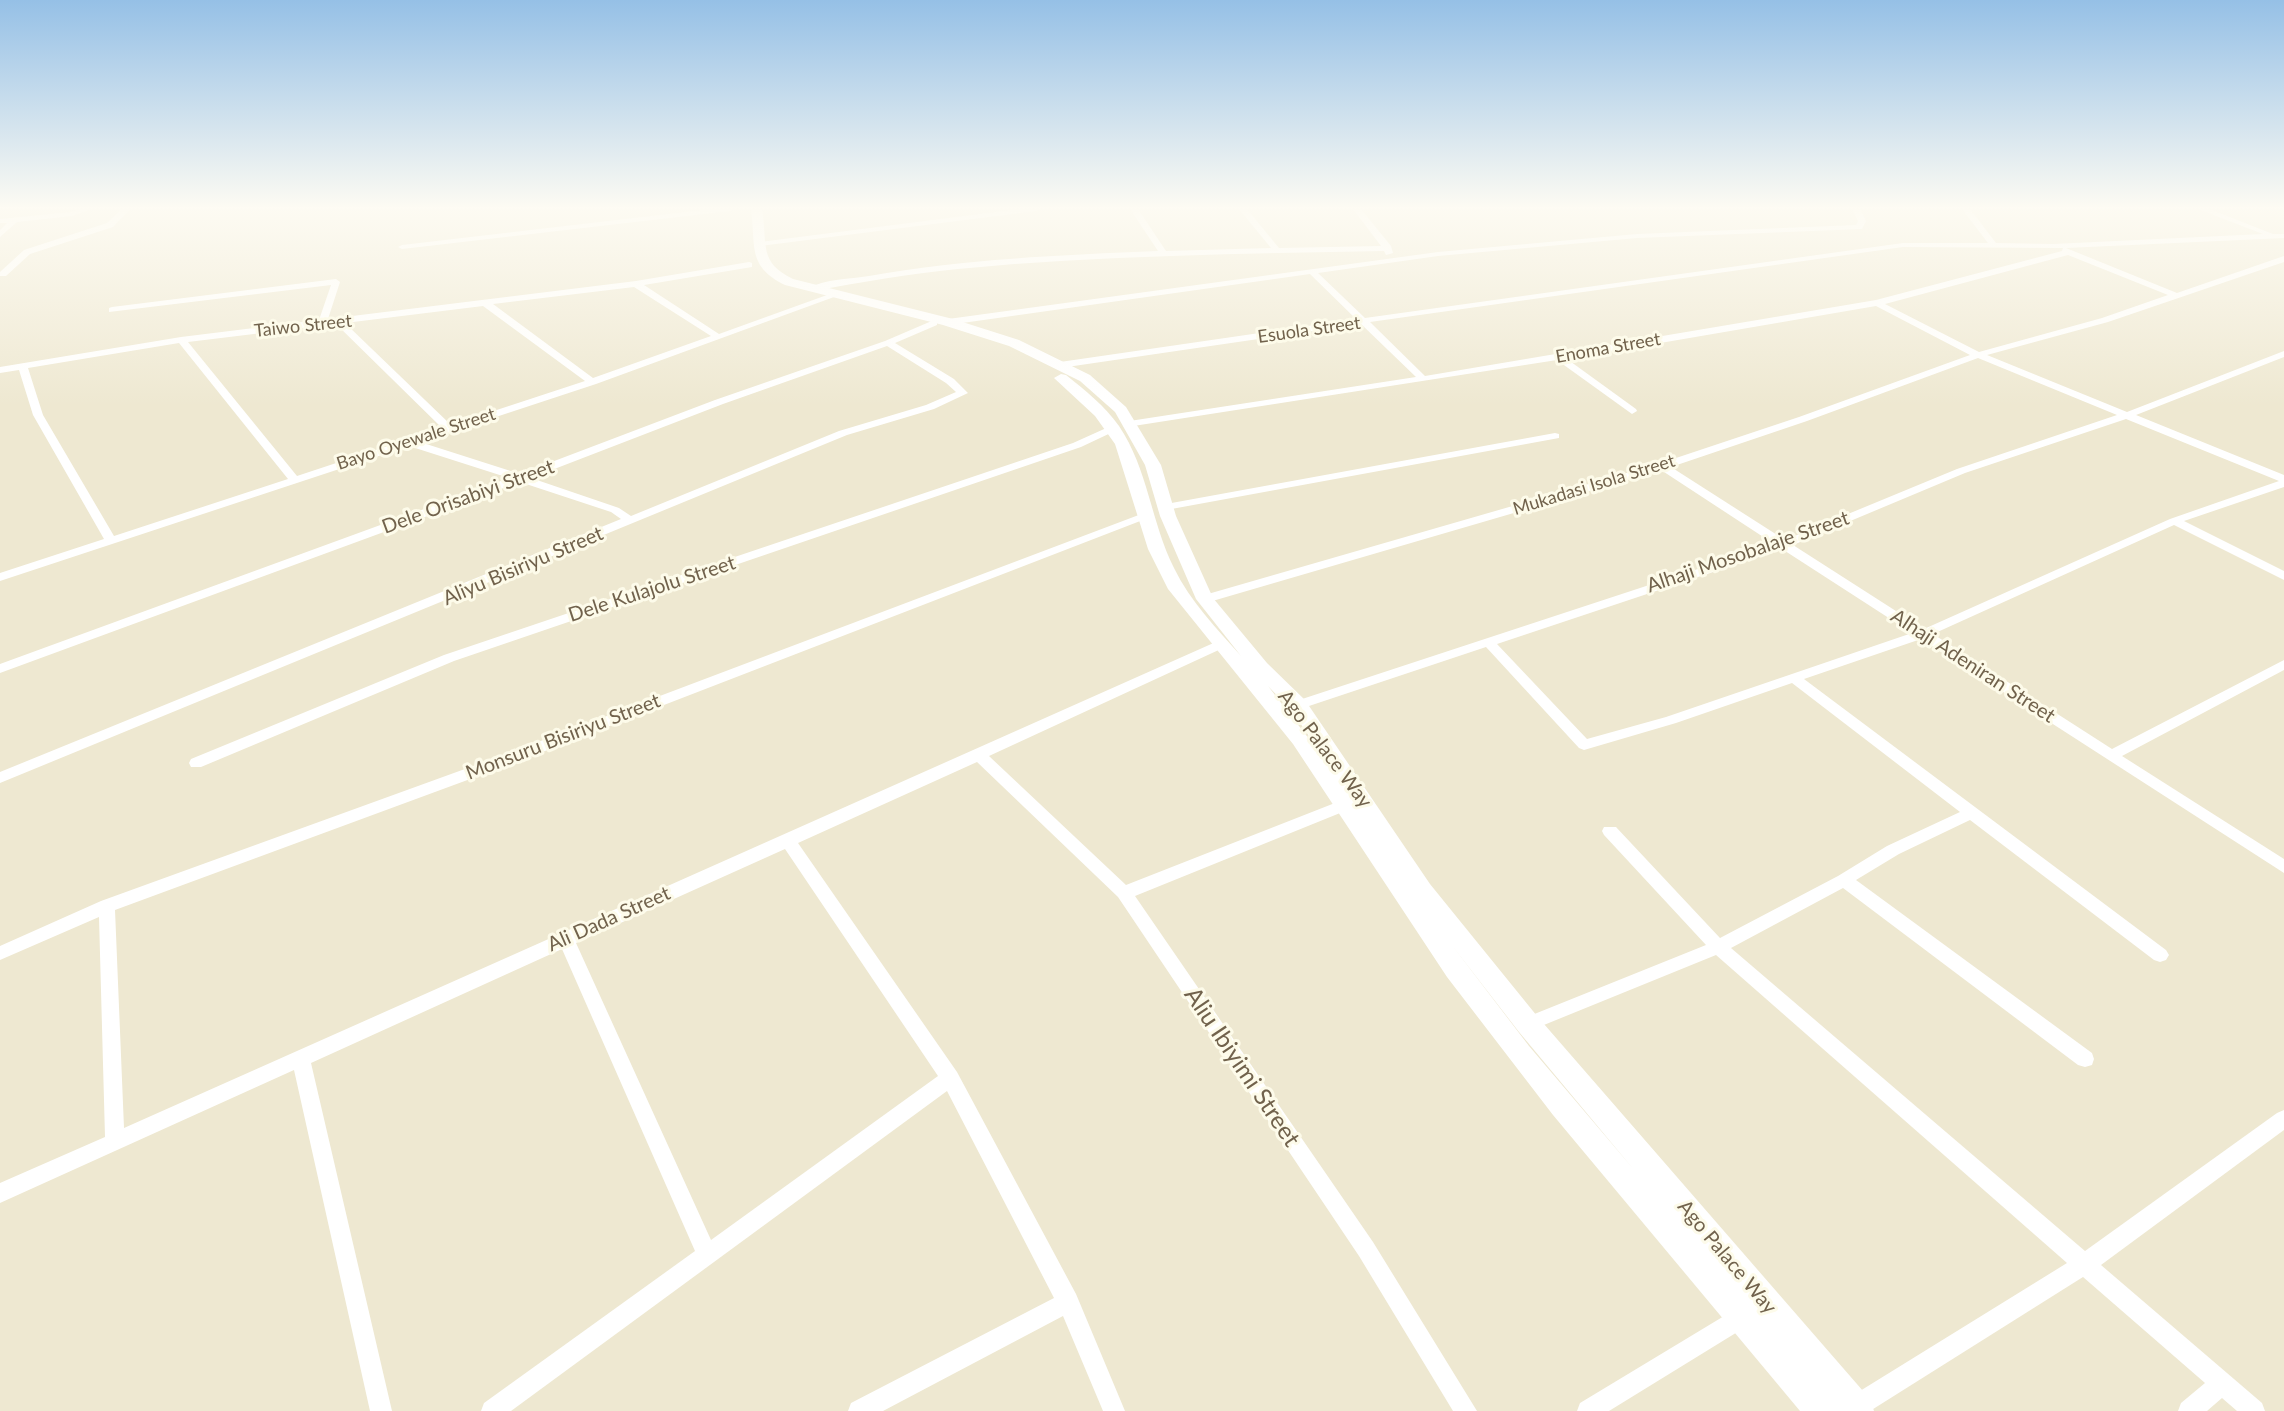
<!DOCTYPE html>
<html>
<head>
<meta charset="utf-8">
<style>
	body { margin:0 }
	canvas { display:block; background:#faf7e4 }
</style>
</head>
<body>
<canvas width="2284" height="1411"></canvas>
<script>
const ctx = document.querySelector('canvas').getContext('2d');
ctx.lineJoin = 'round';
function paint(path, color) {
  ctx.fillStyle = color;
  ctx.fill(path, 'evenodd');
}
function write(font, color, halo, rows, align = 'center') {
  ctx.font = font + ' Lato,sans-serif';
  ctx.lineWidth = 6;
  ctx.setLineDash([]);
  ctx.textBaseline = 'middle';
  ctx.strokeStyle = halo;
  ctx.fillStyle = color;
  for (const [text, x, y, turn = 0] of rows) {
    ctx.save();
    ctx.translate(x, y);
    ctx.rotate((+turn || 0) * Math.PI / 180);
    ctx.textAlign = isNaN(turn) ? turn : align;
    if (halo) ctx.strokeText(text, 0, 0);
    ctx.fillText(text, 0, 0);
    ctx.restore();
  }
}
paint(new Path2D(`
	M0 209H2284V1411H0Z`), '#eee8d1');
paint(new Path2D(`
	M80 209H91L72 216 17 222 0 237V230L7 223H0V219L71 212Z
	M122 209H130L113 227 30 254 6 276H0V272L24 250 107 223Z
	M711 209H734L730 211 402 249 398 247 402 245Z
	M1019 209H1040L1036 211 760 246 756 244 760 242Z
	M1130 209H1138L1166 251 1271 248 1239 209H1247L1279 248 1381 246 1353 209H1361L1391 246 1393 253 1386 255 1384 251C1242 254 1100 255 958 269 909 274 861 282 813 291L809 288C825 279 850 279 869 276 964 259 1061 255 1158 251Z
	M1852 209H1860L1866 221 1862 229 1637 238 1438 256 1318 273 1365 318 1903 243H1988L1962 209H1970L1996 243 2053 244 2263 234 2198 209H2209L2273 234H2284V238L2066 248 2177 293 2284 256V262L2108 322 1987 355 2127 412 2284 351V357L2136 415 2284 475V487L2184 521 2284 571V580L2174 525 1933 634 2112 749 2284 660V670L2122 756 2284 859V873L1921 639 1804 679 2166 950 2169 955 2166 960 2160 962 2154 960 1970 820 1899 854 1856 880 2092 1053 2094 1059 2092 1065 2085 1067 2078 1065 1843 888 1731 948 2085 1251 2277 1113 2284 1110V1130L2101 1265 2262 1403 2265 1411H2237L2222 1398 2207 1411H2178L2181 1403 2205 1383 2083 1277 1870 1411H1845L1844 1407 1847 1399 2067 1263 1716 955 1534 1029 1528 1032 1522 1029 1519 1024 1522 1019 1706 945 1604 835 1602 831 1604 827H1616L1720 938 1838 876 1887 846 1960 812 1792 683 1676 723 1584 750 1579 748 1486 647 1303 708H1293L1291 705 1293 702 1774 544 1661 470 1209 602 1205 603 1199 599 1201 596 1658 464 1799 417 1970 355 1876 306 1567 359 1636 409 1637 411 1632 414 1557 360 1127 427 1123 426V422L1416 377 1361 324 1060 368 1055 365 1060 362 1356 319 1310 274 948 325 943 322 948 319 1438 252 1637 234 1856 225 1858 221ZM1903 247 2063 248 2062 251 1876 300 1425 376 1370 322ZM2068 255 2168 295 2102 318 1979 352 1885 304ZM1978 358 2117 415 1957 469 1785 540 1671 467 1807 421ZM2126 419 2279 481 2170 519 1924 629 1793 545 1965 473ZM1782 549 1912 633 1666 717 1587 739 1497 644Z
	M749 262 752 263V267L644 285 719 334 827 295 834 297 596 384 420 442 520 474 715 400 885 341 934 320 937 321V325L895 343 954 379 968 393 934 409 847 435 0 783V772L621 519 611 512 520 482 0 673V664L509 478 409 446 0 581V573L104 539 33 415 19 370 0 373V367L181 337 319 320 331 285 109 312V308L112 307 336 279 340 282 328 319 636 281ZM634 287 711 336 593 378 493 304ZM483 306 585 381 451 425 345 323ZM336 324 442 428 297 476 188 342ZM179 343 288 479 114 536 43 415 28 368ZM887 346 946 383 956 392 926 405 839 431 631 516 619 508 531 478 723 404Z
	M1113 425 1117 426V430L1081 447 454 661 201 767H191L189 763 191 759 444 655 1073 443Z
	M1555 433 1559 434V438L1166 510 1160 507 1166 504Z
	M1144 513 1150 516 1148 518 519 761 115 910 124 1128 1218 641 1223 642 1225 645 1223 648 989 756 1126 885 1340 801H1350L1353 805 1350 809 1135 896 1373 1242 1477 1411H1453L1359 1256 1118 897 977 762 798 843 957 1072 1076 1294 1125 1411H1103L1063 1316 883 1411H848L851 1403 1054 1298 947 1091 511 1411H481L484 1403 695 1251 562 949 311 1063 392 1411H370L294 1070 0 1203V1183L105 1137 99 917 0 960V946L101 901 509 753ZM785 849 938 1076 711 1240 576 943Z
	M1744 1304 1752 1307 1755 1315 1752 1323 1609 1411H1577L1580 1403Z`), '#fff');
paint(new Path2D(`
	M751 209H762C768 245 758 262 793 279L953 319 1019 340 1090 375 1126 407 1161 465 1176 516 1213 598 1267 663 1305 700 1430 884 1537 1016 1870 1399 1874 1411H1800L1553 1115 1447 977 1293 744 1168 589 1148 549 1115 444 1095 416 1054 378 1061 374 1066 375C1085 390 1105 406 1119 426 1148 469 1151 522 1174 568 1190 601 1217 629 1241 656L1196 599 1160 516 1145 465 1115 412 1080 381 1009 346 943 325 785 285C747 266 756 247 751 209ZM1268 686 1291 710 1330 766ZM1451 944 1519 1032 1635 1171 1529 1046Z`), '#fff');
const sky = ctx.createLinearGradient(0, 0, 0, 406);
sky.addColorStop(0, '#95c0e6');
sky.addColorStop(0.51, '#fdfbf3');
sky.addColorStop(1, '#fdfbf300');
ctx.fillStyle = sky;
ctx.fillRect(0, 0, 2284, 406);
write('18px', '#71624c', '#fdfbea', [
	["Taiwo Street",303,326,-6],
	["Esuola Street",1309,330,-8],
	["Enoma Street",1608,348,-10],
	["Bayo Oyewale Street",416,439,-18],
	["Mukadasi Isola Street",1594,485,-17]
]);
write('20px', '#71624c', '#fdfbea', [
	["Dele Orisabiyi Street",468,497,-20],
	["Alhaji Mosobalaje Street",1748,552,-19],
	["Aliyu Bisiriyu Street",523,566,-23],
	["Dele Kulajolu Street",652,589,-18],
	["Alhaji Adeniran Street",1973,666,33],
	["Monsuru Bisiriyu Street",563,737,-21],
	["Ago Palace Way",1325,749,53],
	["Ali Dada Street",609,919,-24],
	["Ago Palace Way",1727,1257,50]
]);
write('24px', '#71624c', '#fdfbea', [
	["Aliu Ibiyimi Street",1242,1067,56]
]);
</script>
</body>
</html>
